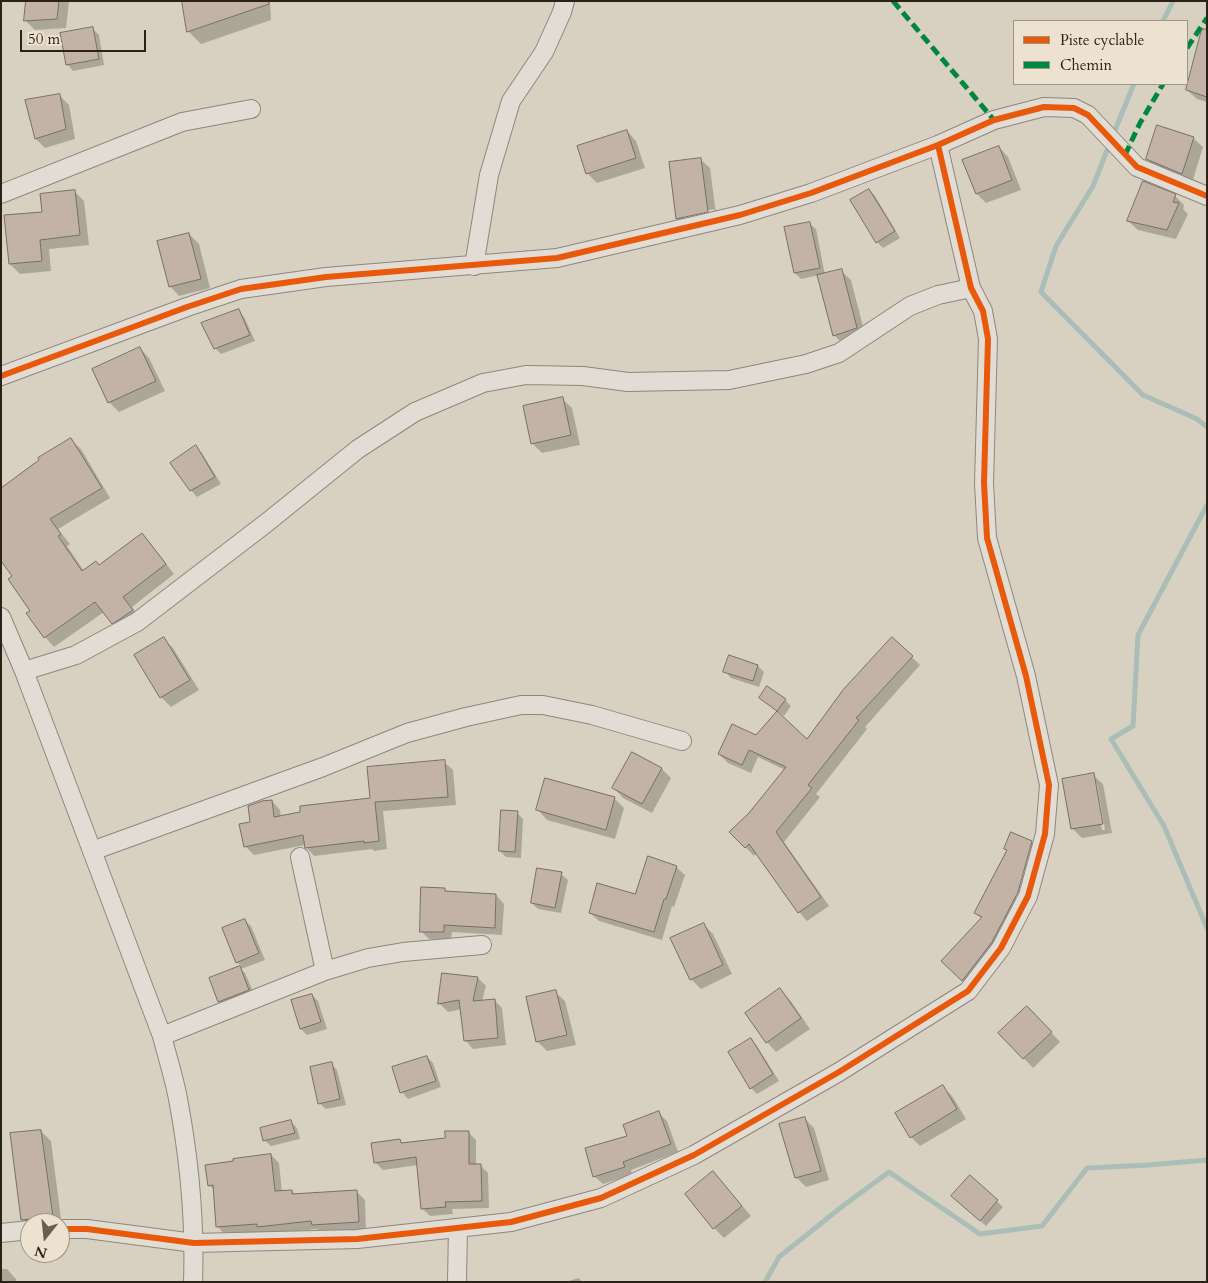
<!DOCTYPE html>
<html>
<head>
<meta charset="utf-8">
<style>
	body { margin:0 }
	#map { position:relative; width:1208px; height:1283px; overflow:hidden; background:#d8d0c0; font-family:Cardo,serif }
	canvas { display:block }
	.frame { position:absolute; inset:0; border:2px solid #2b2117; pointer-events:none }
	.legend { position:absolute; left:1013px; top:20px; width:175px; height:65px; box-sizing:border-box; background:#ede2cf; border:1px solid #9f9585; margin:0; padding:6px 9px; list-style:none; font-size:15px; color:#2b2117 }
	.legend li { display:flex; align-items:center; gap:10px; height:25px }
	.legend b { width:25px; border:1px solid #9f9585 }
	.north { position:absolute; left:20px; top:1213px; width:50px; height:50px; box-sizing:border-box; background:#ede2cf; border:1px solid #9f9585; border-radius:50%; rotate:196deg; font-size:14px; font-weight:700; line-height:20px; text-align:center; color:#2b2117 }
	.north::after { content:''; display:block; margin:auto; width:18px; height:22px; background:#685e52; clip-path:polygon(50% 0,100% 100%,50% 72%,0 100%) }
	.scale { position:absolute; left:20px; top:30px; width:126px; height:22px; box-sizing:border-box; border:2px solid #2b2117; border-top:0; padding-left:6px; font-size:15px; line-height:18px; white-space:nowrap; color:#2b2117; -webkit-text-stroke:4px #ede2cf; paint-order:stroke }
</style>
</head>
<body>
<div id="map">
<canvas width="1208" height="1283"></canvas>
<div class="frame"></div>
<ul class="legend">
<li><b style="height:6px;background:#e8590c"></b>Piste cyclable</li>
<li><b style="height:6px;background:#00873e"></b>Chemin</li>
</ul>
<div class="north">N</div>
<div class="scale">50 m</div>
</div>
<script>
const ctx = document.querySelector('canvas').getContext('2d');
ctx.lineJoin = 'round';
function paint(path, color) {
  ctx.fillStyle = color;
  ctx.fill(path, 'evenodd');
}
function stroke(path, color, width, dash) {
  ctx.strokeStyle = color;
  ctx.lineWidth = width;
  ctx.lineCap = dash ? 'butt' : 'round';
  ctx.setLineDash(dash || []);
  ctx.stroke(path);
}
paint(new Path2D(`
	M27 1H69L66 28 35 30 25 20Z
	M183 1H270L271 20 201 44 188 31Z
	M92 28 99 35 104 65 73 71 67 64Z
	M1207 45V102L1197 99 1187 90Z
	M60 96 69 105 75 139 45 148 36 139 27 101Z
	M627 131 636 141 645 168 597 183 587 173Z
	M1193 138 1203 147 1192 183 1157 169 1148 159Z
	M999 147 1008 157 1021 190 986 203 977 194Z
	M700 159 710 168 717 221 687 228 677 218ZM714 209V211L684 219V216Z
	M869 190 875 196 900 238 883 248 877 242Z
	M74 191 84 201 89 245 49 249 51 271 20 274 10 264 44 213Z
	M1175 196 1184 205 1183 209 1188 214 1176 239 1138 230 1128 221Z
	M809 223 816 229 825 275 841 271 851 280 866 338 844 345 834 335 819 275 801 279 795 273Z
	M189 234 199 244 210 288 179 296 170 286Z
	M238 311 244 317 255 341 221 354 215 348Z
	M140 348 149 358 165 391 119 412 109 402 94 370Z
	M562 399 572 408 580 445 542 453 532 443Z
	M71 440 81 449 110 498 58 529 70 544 67 546 84 571 100 567 142 535 151 544 174 574 132 607 141 620 122 633 104 612 54 647 45 637 28 614 32 611 14 576Z
	M195 447 202 453 221 484 197 497 191 490Z
	M164 639 173 648 199 690 171 707 161 697Z
	M912 657 920 665 865 727 867 729 816 794 820 797 784 842 829 906 807 921 799 912 757 853 754 856 731 832 750 814 785 770 758 757 751 773 728 763 719 754 756 736 807 741Z
	M758 666 764 672 759 687 731 678 725 671Z
	M761 698 785 700 791 706 784 716Z
	M444 762 453 770 456 805 383 811 387 849 374 851 372 849 314 856 306 847 305 845 254 855 245 846 251 823 272 801 280 810 281 817 371 799Z
	M662 769 671 778 652 813 623 798 614 788Z
	M1093 775 1103 784 1112 833 1082 838 1072 828ZM1094 784H1097L1105 830H1102Z
	M614 798 624 808 615 839 547 820 538 810Z
	M517 813 523 819 521 858 506 857 500 851Z
	M1031 842 1041 851 1027 902 972 989 952 970 982 919 976 913 1008 851 1006 849ZM1030 845H1032L1018 898H1015Z
	M676 867 685 875 674 907 672 906 662 940 599 921 590 913 636 896Z
	M561 874 568 880 561 913 538 909 532 903Z
	M444 889 448 893 496 895 504 904 502 935 452 932 451 940 429 939 421 931Z
	M244 920 251 926 265 960 241 969 245 973 255 996 226 1008 219 1001 210 979 241 966 237 962Z
	M703 924 713 934 732 974 701 989 691 979Z
	M443 974 478 978 486 986 482 1001 494 1000 502 1008 506 1045 473 1049 465 1040 462 1009 448 1012 440 1004Z
	M780 990 790 1000 810 1029 776 1052 767 1042Z
	M555 992 565 1001 576 1045 547 1051 538 1042Z
	M312 995 318 1001 327 1029 307 1035 301 1029 292 1001Z
	M1037 1017 1060 1042 1033 1068 1000 1033Z
	M751 1040 757 1046 779 1081 757 1094 751 1088Z
	M427 1057 433 1063 441 1087 408 1099 402 1092Z
	M331 1064 337 1070 346 1105 326 1109 319 1103Z
	M943 1087 952 1096 966 1119 920 1146 911 1137Z
	M658 1113 667 1121 678 1152 631 1170 632 1175 603 1184 594 1176 628 1137Z
	M804 1118 814 1128 829 1180 806 1187 796 1177Z
	M291 1122 297 1128 300 1139 271 1146 264 1140Z
	M41 1131 51 1141 62 1227 60 1223H30V1228L22 1220Z
	M468 1132 476 1140V1165H480L488 1173 489 1208 452 1209 453 1214 430 1216 422 1208 418 1165 383 1170 375 1162 400 1141 403 1144 446 1139Z
	M271 1155 279 1163 282 1192 291 1191 296 1195 357 1192 365 1200 366 1230 321 1233 317 1229 266 1234 264 1232 225 1235 218 1227 215 1190 209 1185Z
	M713 1172 751 1216 724 1238 714 1228Z
	M970 1177 1003 1207 986 1226 959 1202Z
	M1 1269H7L16 1279V1282H1Z
	M579 1278 582 1282H565Z`), '#0003');
stroke(new Path2D(`
	M1163 21 1173 1
	M1113 135 1134 84
	M1110 143 1093 186 1056 246 1041 292 1143 395 1197 419 1207 427
	M1207 505 1138 635 1133 726 1111 739 1164 826 1207 928
	M765 1282 779 1257 844 1205 889 1172 980 1234 1042 1226 1087 1168 1149 1165 1207 1160`), '#aabeb7', 5);
const building = new Path2D(`
	M26 1H59L57 19 24 21Z
	M182 1H268L269 4 187 32Z
	M93 27 99 59 66 65 60 33Z
	M1202 29H1207V97L1186 90Z
	M60 94 66 129 35 139 25 100Z
	M1157 125 1194 137 1182 174 1146 159Z
	M627 130 636 158 586 174 577 146Z
	M999 146 1012 180 976 194 962 160Z
	M701 158 708 212 676 219 669 162Z
	M1143 181 1176 194 1173 202 1179 203 1167 230 1127 221Z
	M869 189 895 231 876 243 850 200Z
	M75 190 80 235 40 240 42 261 9 264 4 215 42 212 40 194Z
	M810 222 820 268 794 273 784 227Z
	M189 233 201 279 169 287 157 241Z
	M842 269 857 328 833 336 817 275Z
	M239 309 250 335 214 349 201 323Z
	M140 347 156 381 108 403 92 369Z
	M563 397 571 435 531 444 523 406Z
	M71 438 102 488 50 519 61 534 58 536 82 571 96 561 99 565 142 533 166 564 123 597 133 610 120 619 112 624 95 602 44 638 26 613 30 611 8 579 12 576 1 561V488L39 460 38 458Z
	M196 445 215 477 190 491 170 463Z
	M164 637 190 680 160 698 134 655Z
	M892 637 913 656 856 718 859 720 808 785 812 788 776 832 821 897 798 913 749 844 745 848 729 832 749 813 786 767 749 750 742 765 718 754 732 724 756 735 777 711 807 739 843 690Z
	M729 655 758 665 753 681 723 672Z
	M767 686 786 699 777 711 759 698Z
	M632 752 662 768 642 804 612 788Z
	M445 760 448 797 375 802 379 841 364 843V841L305 848 303 835 244 847 239 824 250 822 248 806 262 801 272 800 274 817 300 812V806L370 798 367 767Z
	M1094 773 1103 824 1071 829 1062 779Z
	M545 778 615 797 606 830 536 810Z
	M501 810 518 811 515 852 499 851Z
	M1011 832 1032 841 1018 892 992 942 962 981 941 961 982 917 974 913 1007 850 1004 849Z
	M648 856 677 866 666 899H664L654 932 589 913 597 883 635 894Z
	M537 868 562 872 555 908 531 903Z
	M421 887 445 888V891L496 894 495 928 444 925V932H420Z
	M245 919 259 953 236 963 222 928Z
	M704 923 723 965 690 980 670 938Z
	M240 966 249 990 218 1002 209 978Z
	M442 973 478 977 473 1001 495 999 498 1038 464 1041 459 1000 438 1004Z
	M780 988 801 1018 766 1043 745 1013Z
	M556 990 567 1035 536 1042 526 997Z
	M312 994 321 1022 300 1029 291 1000Z
	M1027 1006 1052 1032 1023 1059 998 1033Z
	M751 1038 773 1074 750 1089 728 1052Z
	M427 1056 436 1081 400 1093 392 1067Z
	M332 1062 340 1099 318 1104 310 1067Z
	M943 1085 957 1109 910 1138 895 1113Z
	M659 1111 671 1144 623 1162 625 1167 593 1177 585 1148 627 1136 623 1125Z
	M805 1117 821 1171 795 1178 779 1124Z
	M291 1120 295 1133 263 1141 260 1128Z
	M41 1130 53 1217 21 1220 10 1133Z
	M445 1131H469V1164H481L482 1201 445 1202 446 1207 421 1209 416 1157 374 1163 371 1143 400 1139 401 1143 445 1138Z
	M271 1154 275 1191 292 1190V1194L357 1190 359 1222 312 1225 311 1221 257 1227V1224L216 1227 213 1185 208 1186 205 1165 233 1161V1159Z
	M713 1171 742 1206 713 1229 685 1194Z
	M970 1175 998 1200 980 1221 951 1196Z`);
paint(building, '#c3b2a6');
stroke(building, '#757067', 1);
const minor = new Path2D(`
	M1 194 182 122 251 109
	M474 266 489 175 511 101 544 52 562 12 565 1
	M1 376 187 307 241 289 326 277 557 258 740 215 811 193 938 145 994 120 1044 107 1074 108 1088 115 1137 167 1207 196
	M1 617 24 671 162 1036C167 1056 174 1077 178 1099 189 1157 195 1223 193 1282
	M24 671 76 655 137 622 265 524 358 449 415 412 483 383 526 375 583 376 628 382 729 380 806 364 839 353 910 306 938 295 971 288
	M92 851 323 767 407 733 466 717 521 705H543L592 715 682 741
	M300 857 325 971
	M162 1036 325 971 368 958 403 952 482 945
	M60 1229H87L194 1243 357 1239 511 1222 601 1198 694 1155 839 1072 968 991 1001 948 1028 896 1045 834 1049 785 1026 676 987 538 984 483 988 339 983 311 971 288 938 145
	M1 1233 30 1230
	M457 1282 458 1228`);
stroke(minor, '#8d877d', 20);
stroke(minor, '#e1ddd5', 18);
stroke(new Path2D(`
	M893 1 994 120
	M1187 48 1207 18
	M1125 155 1140 123 1163 84`), '#00873e', 5, [10, 5]);
stroke(new Path2D(`
	M1 376 187 307 241 289 326 277 557 258 740 215 811 193 938 145 994 120 1044 107 1074 108 1088 115 1137 167 1207 196
	M60 1229H87L194 1243 357 1239 511 1222 601 1198 694 1155 839 1072 968 991 1001 948 1028 896 1045 834 1049 785 1026 676 987 538 984 483 988 339 983 311 971 288 938 145`), '#e8590c', 6);
</script>
</body>
</html>
